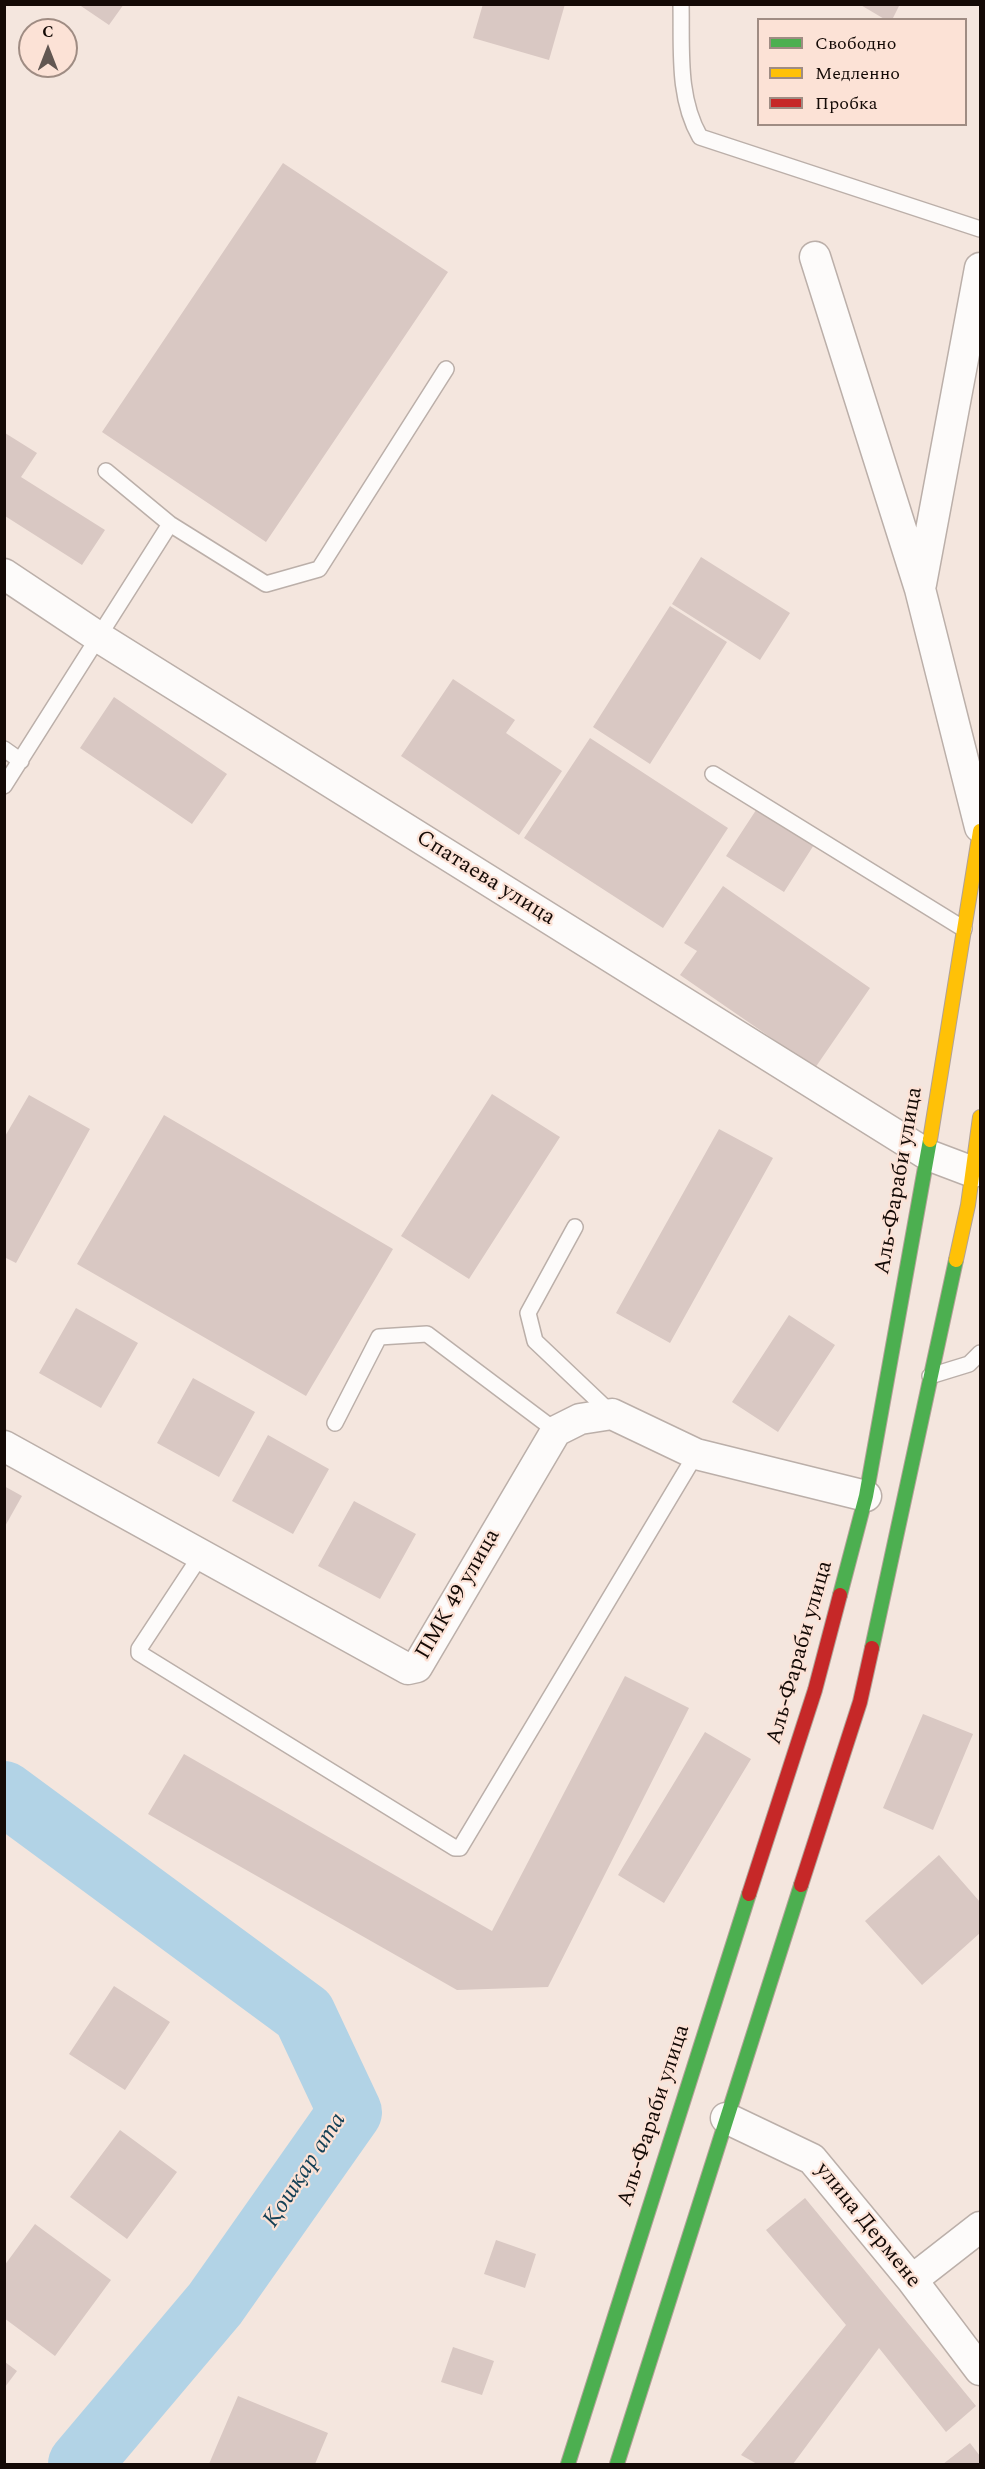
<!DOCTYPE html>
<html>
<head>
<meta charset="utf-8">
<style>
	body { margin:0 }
	#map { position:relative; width:985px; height:2469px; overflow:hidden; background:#f4e6de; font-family:Spectral,serif }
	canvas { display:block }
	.frame { position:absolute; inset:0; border:6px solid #140a06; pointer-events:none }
	.legend { position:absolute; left:757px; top:18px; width:210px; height:108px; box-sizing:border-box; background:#fce2d6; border:2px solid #9f8c83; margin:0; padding:8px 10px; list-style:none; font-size:18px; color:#140a06 }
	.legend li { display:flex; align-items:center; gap:12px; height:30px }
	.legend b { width:30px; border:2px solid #9f8c83 }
	.north { position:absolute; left:18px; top:18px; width:60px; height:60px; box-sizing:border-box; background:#fce2d6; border:2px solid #9f8c83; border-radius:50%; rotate:0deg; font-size:16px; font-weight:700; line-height:24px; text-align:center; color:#140a06 }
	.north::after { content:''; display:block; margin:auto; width:21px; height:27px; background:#625752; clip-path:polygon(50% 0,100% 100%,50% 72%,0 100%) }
</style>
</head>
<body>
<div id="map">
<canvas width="985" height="2469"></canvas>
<div class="frame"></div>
<ul class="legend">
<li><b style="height:8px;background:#4caf50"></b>Свободно</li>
<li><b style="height:8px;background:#ffc107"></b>Медленно</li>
<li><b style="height:8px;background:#c62828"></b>Пробка</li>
</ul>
<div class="north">С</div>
</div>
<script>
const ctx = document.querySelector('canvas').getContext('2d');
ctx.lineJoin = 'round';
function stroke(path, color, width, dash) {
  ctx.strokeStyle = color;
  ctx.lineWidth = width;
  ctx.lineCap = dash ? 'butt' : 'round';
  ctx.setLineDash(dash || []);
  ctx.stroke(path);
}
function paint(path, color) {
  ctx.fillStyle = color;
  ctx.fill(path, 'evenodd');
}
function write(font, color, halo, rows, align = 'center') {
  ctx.font = font + ' Spectral,serif';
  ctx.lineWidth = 4.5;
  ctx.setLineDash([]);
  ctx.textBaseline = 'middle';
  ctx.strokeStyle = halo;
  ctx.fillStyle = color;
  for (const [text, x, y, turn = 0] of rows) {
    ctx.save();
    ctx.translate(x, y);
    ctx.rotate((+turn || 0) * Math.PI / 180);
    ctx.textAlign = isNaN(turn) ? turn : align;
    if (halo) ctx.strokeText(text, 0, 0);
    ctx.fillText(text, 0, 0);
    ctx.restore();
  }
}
stroke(new Path2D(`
	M4 1793 304 2014 350 2112 215 2304 80 2464`), '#b2d3e6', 64);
paint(new Path2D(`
	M78 4H124L109 25Z
	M483 4H565L549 60 473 38Z
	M859 4H900L892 20H886Z
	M283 163 448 272 266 542 102 432Z
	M5 433 37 453 21 477 105 530 82 565 5 516Z
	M701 557 790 613 760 660 672 604Z
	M670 606 727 642 650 764 593 727Z
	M453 679 515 720 506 733 562 771 519 835 401 756Z
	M114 697 227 774 192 824 80 748Z
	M590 738 728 828 663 928 524 838Z
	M760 804 817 840 784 892 726 856Z
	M723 886 870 988 815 1068 680 975 697 951 684 943Z
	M492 1094 560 1137 469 1279 401 1236Z
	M29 1095 90 1129 16 1263 4 1257V1138Z
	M164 1115 393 1249 306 1396 77 1264Z
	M719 1129 773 1158 670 1343 616 1313Z
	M76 1308 138 1343 101 1408 39 1373Z
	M789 1315 835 1345 778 1432 732 1402Z
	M193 1378 255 1412 219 1477 157 1443Z
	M268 1435 329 1469 293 1534 232 1501Z
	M4 1486 22 1496 4 1528Z
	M354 1501 416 1534 380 1599 318 1566Z
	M625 1676 689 1708 548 1987 457 1990 148 1814 184 1754 492 1931Z
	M923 1714 973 1734 933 1830 883 1808Z
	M705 1732 751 1759 664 1903 618 1875Z
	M939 1855 980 1902V1933L922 1985 865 1921Z
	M114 1986 170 2022 125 2090 69 2054Z
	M120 2130 177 2172 127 2239 70 2197Z
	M805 2198 976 2406 946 2432 879 2348 793 2464H757L741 2455 846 2325 766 2230Z
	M35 2224 111 2280 55 2356 4 2318V2266Z
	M496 2240 536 2254 525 2288 484 2274Z
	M453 2347 494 2361 482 2395 441 2382Z
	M5 2362 17 2371 5 2387Z
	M238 2396 328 2433 315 2464H209Z
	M970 2443 980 2456V2464H943Z`), '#d9c8c3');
const lane = new Path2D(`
	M681 4C682 49 677 97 700 137L980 229
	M106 471 170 524 266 584 319 569 446 369
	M4 749 21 761
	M713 774 964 929
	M4 786 170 524
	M575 1227 528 1313 535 1341 612 1414
	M930 1376 969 1364 980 1353
	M335 1423 379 1337 427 1334 556 1431
	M201 1555 139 1649V1653L455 1848H460L696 1454`);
const street = new Path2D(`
	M815 257 920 589 980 827
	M4 574 100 638 928 1155 973 1172
	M921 584 980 268
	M4 1446 408 1669 417 1667 556 1431 580 1419 612 1414 696 1454 866 1496
	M726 2118 812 2159 912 2280 980 2370
	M912 2280 980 2227`);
const fast = new Path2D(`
	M840 1595 866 1496 930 1140
	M872 1648 956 1260
	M568 2464 749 1894
	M617 2464 801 1885`);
const slow = new Path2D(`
	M930 1140 980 831
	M956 1260 968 1205 980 1117`);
const jam = new Path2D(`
	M801 1885 860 1702 872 1648
	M749 1894 815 1690 840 1595`);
stroke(lane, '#bbafa9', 18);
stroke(street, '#bbafa9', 33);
stroke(fast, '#b1a197', 16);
stroke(slow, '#b1a197', 16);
stroke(jam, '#b1a197', 16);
stroke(lane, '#fdfbfa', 15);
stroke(street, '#fdfbfa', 30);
stroke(fast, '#4caf50', 14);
stroke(slow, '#ffc107', 14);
stroke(jam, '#c62828', 14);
write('22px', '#140a06', '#fce2d6', [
	["Спатаева улица",485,879,32],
	["Аль-Фараби улица",900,1181,-80],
	["ПМК 49 улица",459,1595,-60],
	["Аль-Фараби улица",801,1653,-74],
	["Аль-Фараби улица",655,2116,-72],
	["улица Дермене",867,2226,51]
]);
write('italic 24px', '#144056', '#fce2d6', [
	["Қошқар ата",306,2171,-57]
]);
</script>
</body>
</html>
